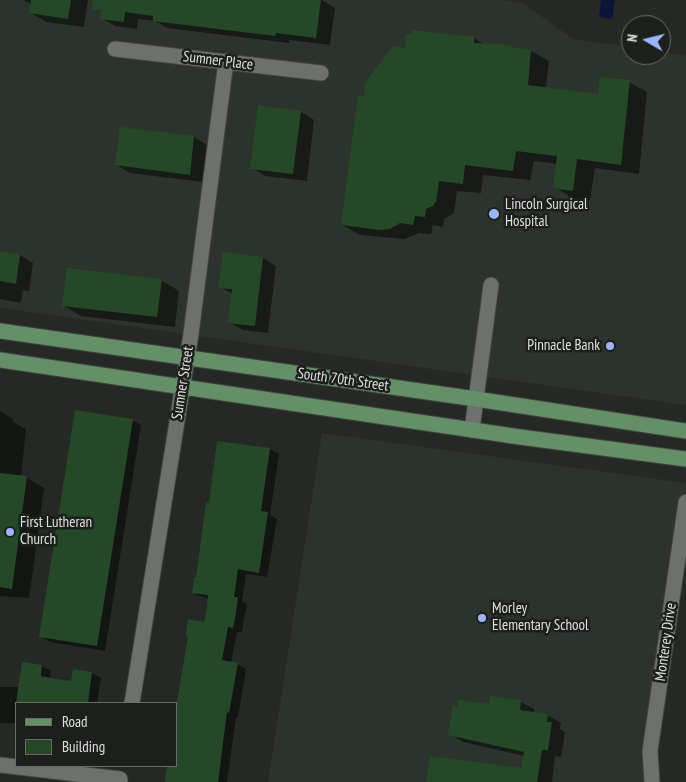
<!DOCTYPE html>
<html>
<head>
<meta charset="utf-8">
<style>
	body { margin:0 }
	#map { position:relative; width:686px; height:782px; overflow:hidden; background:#252825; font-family:"PT Sans Narrow",sans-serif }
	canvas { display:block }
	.legend { position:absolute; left:15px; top:702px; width:162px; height:65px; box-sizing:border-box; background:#1c1f1c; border:1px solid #6a6c6a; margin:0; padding:6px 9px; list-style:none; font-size:15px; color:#dee0de }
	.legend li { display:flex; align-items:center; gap:10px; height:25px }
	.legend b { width:25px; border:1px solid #6a6c6a }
	.north { position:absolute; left:621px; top:15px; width:50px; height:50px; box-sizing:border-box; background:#1c1f1c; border:1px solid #6a6c6a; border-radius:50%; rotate:278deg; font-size:14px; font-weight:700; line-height:20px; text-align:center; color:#dee0de }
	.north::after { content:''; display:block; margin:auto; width:18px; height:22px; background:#9cb4fd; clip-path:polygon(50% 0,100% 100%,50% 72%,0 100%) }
</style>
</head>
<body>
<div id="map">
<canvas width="686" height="782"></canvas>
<ul class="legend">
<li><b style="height:6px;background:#658f67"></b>Road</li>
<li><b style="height:14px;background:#254927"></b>Building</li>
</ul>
<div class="north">N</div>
</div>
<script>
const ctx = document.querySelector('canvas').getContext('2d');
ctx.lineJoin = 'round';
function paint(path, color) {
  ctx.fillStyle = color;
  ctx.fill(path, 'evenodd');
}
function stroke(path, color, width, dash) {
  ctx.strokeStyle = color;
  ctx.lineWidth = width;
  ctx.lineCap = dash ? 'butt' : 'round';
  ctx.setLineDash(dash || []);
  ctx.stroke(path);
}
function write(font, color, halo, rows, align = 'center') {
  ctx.font = font + ' "PT Sans Narrow",sans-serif';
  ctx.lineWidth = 5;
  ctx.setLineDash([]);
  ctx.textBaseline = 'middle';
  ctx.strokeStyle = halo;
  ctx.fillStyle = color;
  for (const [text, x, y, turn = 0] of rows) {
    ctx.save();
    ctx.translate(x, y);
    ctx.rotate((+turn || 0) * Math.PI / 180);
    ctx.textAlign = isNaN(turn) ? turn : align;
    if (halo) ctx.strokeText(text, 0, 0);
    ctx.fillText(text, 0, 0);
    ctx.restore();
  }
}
paint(new Path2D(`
	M0 0H502L523 3 573 39 631 47V55H661V52L686 55V405L0 308Z
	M322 433 686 483V502L652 782H268Z`), '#2c332c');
paint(new Path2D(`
	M601 0H615L612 19 599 17Z`), '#0c1538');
paint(new Path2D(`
	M23 0H88L84 27 46 22 30 12 31 4Z
	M104 0H322L335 8 330 45 289 40V43L167 28 155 21 138 19 137 29 115 26 102 18Z
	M413 31 474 38 485 45 511 47 515 49 531 51 549 61 546 88 599 95 629 82 647 92 639 174 595 168 590 200 572 198 555 187 557 164 534 161 530 180 483 175 481 193 457 191 454 213 444 219 443 227 433 225 431 234 419 233 404 239 360 235 342 225 365 97 406 49 412 36Z
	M301 112 314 120 307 181 265 176 252 168Z
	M121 128 194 137 207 145 203 182 130 173 117 165Z
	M0 252 20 255 33 263 29 291 23 290 21 303 0 299Z
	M224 254 263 258 276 266 268 333 243 330 229 322 233 294 220 287Z
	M161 280 179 291 175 327 81 316 64 306Z
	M0 411 13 419V422L26 429 21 477 27 478 44 488 29 598 0 596Z
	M132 420 141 425 105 651 50 642 41 636Z
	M270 449 279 454 270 515 277 519 267 577 246 574 242 601 247 604 244 618 242 632H237L231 663 237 664 246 669 238 717H236L227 782H166L169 766H176L209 599 202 597 193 592 197 579Z
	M42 666 51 671 50 679 72 682 74 671 92 673 101 678 97 703H16V723H0V687H20Z
	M521 702 534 709V713L547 715 561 723 560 729 565 732 561 757 555 756 552 782H428L522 769 524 756 463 742 450 734 490 706Z`), '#0007');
paint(new Path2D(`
	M31 0H71L68 19 29 13Z
	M93 0H321L316 38 276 33 275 36 153 21V16L125 12 124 22 100 19 101 10 92 9Z
	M412 30 474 37V43L512 45 511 47 531 50 528 85 598 94 600 77 630 80 621 165 577 159 573 191 553 188 557 156 516 151 513 171 465 165 463 184 439 181 436 202 433 206 426 209 425 217 415 216 413 225 400 223 390 229 380 230 341 225 358 95 364 96 365 83 393 46 405 48 406 34 411 35Z
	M258 105 301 111 293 174 250 169Z
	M120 127 194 136 190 175 115 165Z
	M0 251 20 254 16 284 0 281Z
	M223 252 263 257 255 326 228 323 232 289 218 288Z
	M67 268 162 279 157 317 62 306Z
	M75 410 133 419 97 646 39 637Z
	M217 441 270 448 261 511 268 512 259 573 238 569 234 597H238L236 613 233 628 228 627 222 660 238 663 229 713 227 712 218 782H165L167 766H176V708L188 636 186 635 188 619 204 622 207 608 208 595 192 593 194 577H196L206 503H209Z
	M0 473 27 476 12 589 0 587Z
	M22 662 42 665 41 676 56 679 71 681 73 669 92 672 88 703H16Z
	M490 696 521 700 520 710 548 714 547 722H552L548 750H542L537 782H426L430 756 521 768 524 752 448 735 453 706 458 707V700L489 704Z`), '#254927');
const minor = new Path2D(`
	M115 49 321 73
	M472 430 491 285
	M132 703 191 334 226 61
	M0 765 120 779
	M652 782 650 751 686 502`);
const major = new Path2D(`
	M0 331 476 399 686 431
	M0 360 520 437 686 459`);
stroke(minor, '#404340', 17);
stroke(major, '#404340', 17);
stroke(minor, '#6d716d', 15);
stroke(major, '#658f67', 15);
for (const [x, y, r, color] of [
	[494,214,6,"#9cb4fd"],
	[610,346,5,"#9cb4fd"],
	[10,532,5,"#9cb4fd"],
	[482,618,5,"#9cb4fd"]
]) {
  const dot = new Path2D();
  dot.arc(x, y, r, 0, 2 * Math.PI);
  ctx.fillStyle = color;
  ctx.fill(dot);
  stroke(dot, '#1c1f1c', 2);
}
write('15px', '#dee0de', '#1c1f1c', [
	["Sumner Place",218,61,7],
	["South 70th Street",343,380,8],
	["Sumner Street",183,383,-81],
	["Monterey Drive",666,642,-82]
]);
write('15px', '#dee0de', '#1c1f1c', [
	["Lincoln Surgical",505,205],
	["Hospital",505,222],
	["Pinnacle Bank",600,346,"right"],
	["First Lutheran",20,523],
	["Church",20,540],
	["Morley",492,609],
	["Elementary School",492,626]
], 'left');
</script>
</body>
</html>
